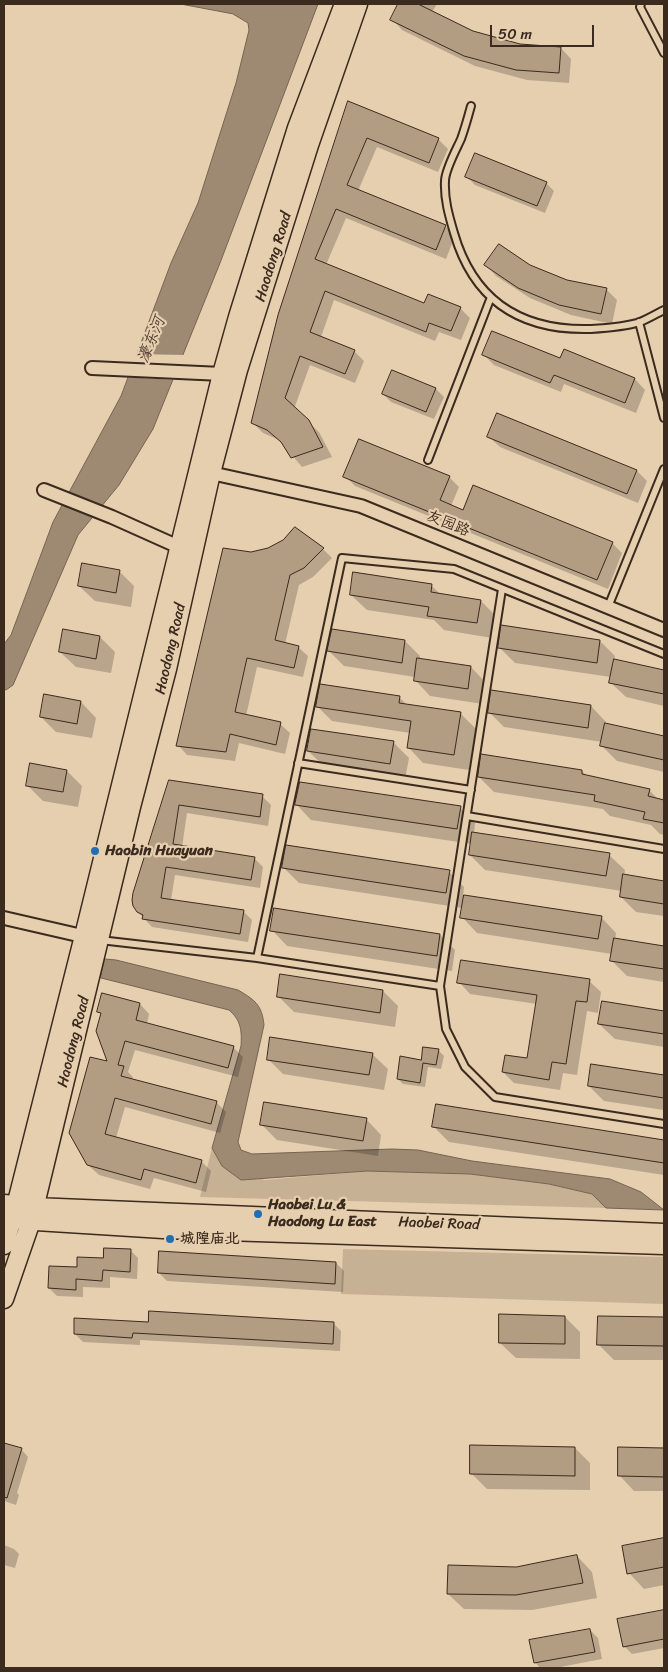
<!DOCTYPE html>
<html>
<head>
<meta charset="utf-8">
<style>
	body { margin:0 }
	#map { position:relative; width:668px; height:1672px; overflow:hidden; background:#e6cfaf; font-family:Sriracha,sans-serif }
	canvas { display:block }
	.frame { position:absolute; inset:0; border:5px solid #3b2a1e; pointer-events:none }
	.scale { position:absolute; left:490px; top:25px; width:104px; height:22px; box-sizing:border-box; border:2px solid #3b2a1e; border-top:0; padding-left:6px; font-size:15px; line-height:18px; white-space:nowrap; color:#3b2a1e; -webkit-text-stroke:4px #e6cfaf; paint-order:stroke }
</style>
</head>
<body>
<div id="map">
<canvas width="668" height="1672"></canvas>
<div class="frame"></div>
<div class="scale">50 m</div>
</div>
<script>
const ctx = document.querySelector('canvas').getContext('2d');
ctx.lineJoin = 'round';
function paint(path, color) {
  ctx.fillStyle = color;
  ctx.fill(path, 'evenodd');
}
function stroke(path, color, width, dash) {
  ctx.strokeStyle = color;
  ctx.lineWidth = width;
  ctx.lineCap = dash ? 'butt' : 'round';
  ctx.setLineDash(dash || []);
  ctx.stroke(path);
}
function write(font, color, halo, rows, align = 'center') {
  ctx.font = font + ' Sriracha,"LXGW WenKai TC",sans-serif';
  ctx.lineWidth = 4.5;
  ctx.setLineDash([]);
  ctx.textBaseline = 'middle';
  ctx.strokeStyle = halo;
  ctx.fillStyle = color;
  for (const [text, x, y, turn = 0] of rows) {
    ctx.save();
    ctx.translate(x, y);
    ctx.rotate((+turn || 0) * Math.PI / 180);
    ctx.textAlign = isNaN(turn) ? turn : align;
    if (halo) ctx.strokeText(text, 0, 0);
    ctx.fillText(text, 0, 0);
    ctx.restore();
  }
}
paint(new Path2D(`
	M212 1148 222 1166 265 1180 367 1171 470 1174 549 1184 592 1194 606 1208 200 1197Z
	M343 1249 664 1257V1304L341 1294Z`), '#c7b195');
const water = new Path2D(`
	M181 4H318L220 263 153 429 119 485 78 535 13 685 6 690 4 689V644L11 635 53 522 121 396 171 263 198 203 236 83 249 30 248 23 233 14Z
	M105 959 116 960 238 990C255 1000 262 1005 264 1025L238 1142 241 1150 252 1154 392 1149 418 1150 472 1161 610 1179 641 1192 664 1210 606 1208 592 1194 549 1184 470 1174 367 1171 241 1180 222 1166 212 1148 241 1046C242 1031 241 1020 229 1010L101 978Z`);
paint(water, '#9e8a73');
stroke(water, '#766451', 1);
paint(new Path2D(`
	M134 354 185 355 175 380 125 377Z`), '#e6cfaf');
paint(new Path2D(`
	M400 4H437L432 12 473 32 520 45 561 48 571 59 569 83 527 80 475 66 402 30 392 19Z
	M349 103 438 139 448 149 438 172 377 147 358 191 445 226 455 236 446 259 346 218 326 265 425 305 460 308 470 318 461 340 439 332 435 341 334 300 321 337 354 351 364 361 355 383 310 365 294 409 319 432 332 457 302 467 279 440 263 433 253 423Z
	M467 177 546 183 554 191 545 213 475 185Z
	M486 265 530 266 567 281 606 289 617 300 612 324 571 315 530 298 496 276Z
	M564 351 635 379 645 390 636 413 564 384 561 392 494 365 483 354 561 360Z
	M393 371 436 389 444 397 434 419 391 402 383 394Z
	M489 437 637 471 647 481 638 503 500 447Z
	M345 476 449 477 459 487 451 506 464 511 612 543 622 553 608 589 355 486Z
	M323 549 332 558 313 577 299 585 285 644 298 647 308 656 303 677 257 667 246 716 280 724 290 733 285 754 239 743 235 761 187 755 178 745 251 554Z
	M119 571 134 586 131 607 95 601 79 586Z
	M432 586 441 595 481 601 496 616 492 638 444 630 434 620 367 610 351 595Z
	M100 637 115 652 111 673 76 667 60 652Z
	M405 641 420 656V659L471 667 486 683 483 704 430 696 415 680V677L344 666 329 651Z
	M600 641 615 656 614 661 664 671V706L626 697 610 682 611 677 515 663 499 647Z
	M399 697 407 705 460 713 476 729 469 770 423 763 408 747 410 733 332 721 317 706Z
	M81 702 96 718 92 738 56 732 41 717Z
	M591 706 606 722V724L664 737V772L617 761 602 746V742L504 727 489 712Z
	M393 742 409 758 405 779 324 766 308 751Z
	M67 771 82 786 78 807 43 801 27 785Z
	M582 771 587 776 649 790 659 800 664 801V835L660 834 651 825 610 816 603 809 494 792 479 777Z
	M170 781 262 796 271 805 268 826 187 813 182 847 254 858 263 867 260 888 175 875 171 900 243 911 252 920 248 942 152 927 138 912Z
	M296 804 460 808 475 823 474 834 609 855 625 870 624 876 664 882V916L636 912 621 897 622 891 485 870 470 855 472 844 311 820Z
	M284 868 449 872 464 887 463 896 601 917 616 933 615 940 664 947V982L627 976 611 960 612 954 477 933 462 917 463 908 299 883Z
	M272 930 440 935 455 950 452 971 287 946Z
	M589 981 601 992 598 1013 587 1011 577 1075 563 1073 560 1090 514 1083 503 1072 528 1060 537 1004 470 994 459 982Z
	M383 991 398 1006 395 1027 294 1012 278 996Z
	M603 1003 664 1012V1047L615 1039 599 1024Z
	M140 1004 149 1014 147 1024 233 1047 243 1057 238 1077 135 1050 128 1072 133 1077 132 1080 216 1102 226 1112 220 1133 125 1107 116 1138 201 1161 211 1171 206 1192 154 1178 150 1189 99 1175 88 1165 109 1063 102 1015 99 1012Z
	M438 1050 444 1056 441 1069 428 1067 425 1087 403 1084 398 1079Z
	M372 1054 388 1069 384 1090 283 1074 268 1059Z
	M592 1065 664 1076V1110L604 1101 589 1086Z
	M437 1106 664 1141V1175L449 1142 434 1127Z
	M366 1119 381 1135 378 1156 277 1140 262 1125Z
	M130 1250 138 1258 137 1279 110 1277V1288L83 1287V1297L57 1296 49 1288 78 1269Z
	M336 1263 344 1271 343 1292 167 1281 159 1273Z
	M565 1317 580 1332V1359L516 1358 500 1343Z
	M599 1317 664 1318V1360H614L598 1344Z
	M333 1323 341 1331 340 1351 140 1340V1345L83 1342 75 1334 149 1324Z
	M4 1444 21 1449 28 1457 17 1493 19 1495 16 1505 4 1501Z
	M575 1448 590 1463V1490L487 1489 471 1473Z
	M619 1448 664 1449V1491H634L619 1475Z
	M664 1540V1585L644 1589 629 1573 624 1547Z
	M4 1545 14 1549 19 1554 15 1568 4 1565Z
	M577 1556 592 1572 597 1598 532 1610 464 1609 448 1594 517 1568Z
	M664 1612V1648L632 1654 624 1646 619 1620Z
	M590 1630 598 1638 602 1659 555 1668H540L535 1662Z`), '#0003');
const building = new Path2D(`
	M398 4H418L473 31 520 44 561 47 559 73 516 70 464 56 390 20Z
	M348 101 439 138 429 163 367 138 347 185 446 225 436 250 336 209 315 259 424 303 428 294 461 307 451 331 429 323 426 332 325 291 310 332 355 350 345 374 300 356 285 398 309 420 323 447 291 458 281 442 267 430 251 423 278 315Z
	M475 153 547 182 537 206 465 177Z
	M499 244 530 265 567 280 607 288 601 314 559 305 518 288 484 265Z
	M492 331 560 358 564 349 635 378 625 403 554 375 550 383 482 355Z
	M392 370 436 388 426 412 382 394Z
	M497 413 637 470 627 494 487 437Z
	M359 439 450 476 440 500 463 510 473 485 613 542 597 580 343 477Z
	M295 527 324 548 304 568 290 575 275 640 299 646 294 668 247 658 235 712 281 722 276 745 230 734 226 752 176 746 223 548 251 552 268 548 283 540Z
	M82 563 120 570 116 593 78 586Z
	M353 572 432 584 431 592 481 600 477 623 427 616 429 607 350 595Z
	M501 625 600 640 597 663 498 648Z
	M63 629 100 636 96 659 59 652Z
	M332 629 405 640 402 663 327 651Z
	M417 658 471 666 468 689 414 681Z
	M614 659 664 670V694L609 683Z
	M320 684 400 696 399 703 461 712 454 755 407 748 411 721 316 707Z
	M491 690 591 705 588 728 488 713Z
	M44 694 81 701 77 724 40 717Z
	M605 723 664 736V760L600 746Z
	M311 729 394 741 390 764 307 751Z
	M481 754 582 770V774L650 789 648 796 664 800V823L643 819 645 812 594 801 595 795 478 777Z
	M30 763 67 770 63 792 26 786Z
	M169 780 263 794 260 817 179 805 173 844 255 857 251 880 166 867 161 898 244 910 240 934 142 919 143 915 137 912 133 906 132 900 133 893Z
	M300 782 461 806 457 829 295 805Z
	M472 832 610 853 606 876 469 855Z
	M286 845 450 870 446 893 282 868Z
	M623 874 664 881V904L620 897Z
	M464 895 602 916 598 939 460 918Z
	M274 908 440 934 437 956 270 931Z
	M614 938 664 946V969L610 961Z
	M461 960 590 979 587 1002 576 1001 566 1064 552 1062 549 1080 502 1072 505 1055 527 1058 537 995 457 983Z
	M280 974 383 990 380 1013 277 997Z
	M102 993 140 1003 136 1020 234 1046 228 1068 125 1041 118 1065 124 1066 121 1076 217 1101 211 1124 115 1098 105 1134 202 1160 196 1183 144 1169 141 1180 87 1165 69 1133 90 1057 107 1061 96 1031 101 1013 97 1012Z
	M602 1001 664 1011V1034L598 1024Z
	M270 1037 373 1053 369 1075 267 1060Z
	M423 1047 439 1049 436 1065 423 1063 420 1083 397 1079 400 1056 421 1060Z
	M591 1064 664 1075V1098L588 1086Z
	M264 1102 367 1118 363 1141 260 1125Z
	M436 1104 664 1140V1163L432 1127Z
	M104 1248 131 1249 130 1272 103 1270 102 1281 76 1279V1290L48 1288 49 1266 77 1267V1257L103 1258Z
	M159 1251 336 1262 335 1284 158 1273Z
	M149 1311 334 1322 333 1344 133 1333 132 1338 74 1334V1318L148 1322Z
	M499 1314 565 1316V1344L499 1343Z
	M598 1316 664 1317V1346L597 1345Z
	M4 1443 22 1448 7 1498 4 1497Z
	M470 1445 575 1447V1476L470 1474Z
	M618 1447 664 1448V1477L618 1476Z
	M664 1538V1567L627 1574 622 1546Z
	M577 1555 583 1583 516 1595 447 1594 448 1565 516 1567Z
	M664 1610V1639L623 1647 617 1619Z
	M590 1629 595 1652 534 1663 529 1640Z`);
paint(building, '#b29c82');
stroke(building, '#3b2a1e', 1);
const lane = new Path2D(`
	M641 4 640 7 664 53
	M471 106C468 117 465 128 461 139 456 150 445 170 445 181 444 199 449 216 454 233 474 302 522 331 591 329 608 328 624 327 640 322 648 319 656 314 664 310
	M639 322 664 418
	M428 460 491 297
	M502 589 440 986 446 1029 465 1067 495 1097 664 1124
	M608 607 664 469
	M298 763 471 790
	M467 816 664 849
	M100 940 257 958 440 986
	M257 958 342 558 454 569 664 654`);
const street = new Path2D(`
	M92 368 222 374
	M211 473 361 506 664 630
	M44 490 112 517 179 547
	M4 918 91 938`);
const secondary = new Path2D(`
	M4 1204 34 1207 664 1233
	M20 1220 163 1229 664 1245
	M4 1245 16 1206 84 936 222 374 238 317 297 128 344 4
	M4 1299 31 1221 131 807 167 669 211 473 238 370 309 145 358 4`);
stroke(lane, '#3b2a1e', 10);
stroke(street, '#3b2a1e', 16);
stroke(secondary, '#3b2a1e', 21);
stroke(lane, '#e6cfaf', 6);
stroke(street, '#e6cfaf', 12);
stroke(secondary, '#e6cfaf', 18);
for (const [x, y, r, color] of [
	[95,851,5,"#1f6fb2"],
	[258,1214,5,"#1f6fb2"],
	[170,1239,5,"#1f6fb2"]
]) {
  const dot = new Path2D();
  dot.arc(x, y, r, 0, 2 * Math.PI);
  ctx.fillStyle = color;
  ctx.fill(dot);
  stroke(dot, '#e6cfaf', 2);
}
write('15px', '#3b2a1e', '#e6cfaf', [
	["Haodong Road",274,257,-73],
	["友园路",448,524,22],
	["Haodong Road",171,649,-77],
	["Haodong Road",74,1042,-76],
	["Haobei Road",439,1224,2]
]);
write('bold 15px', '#3b2a1e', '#e6cfaf', [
	["Haobin Huayuan",105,851],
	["Haobei Lu &",268,1205],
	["Haodong Lu East",268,1222],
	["城隍庙北",180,1239]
], 'left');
write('italic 16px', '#4f3d2f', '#e6cfaf', [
	["濠东河",152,340,-68]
]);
</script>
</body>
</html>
